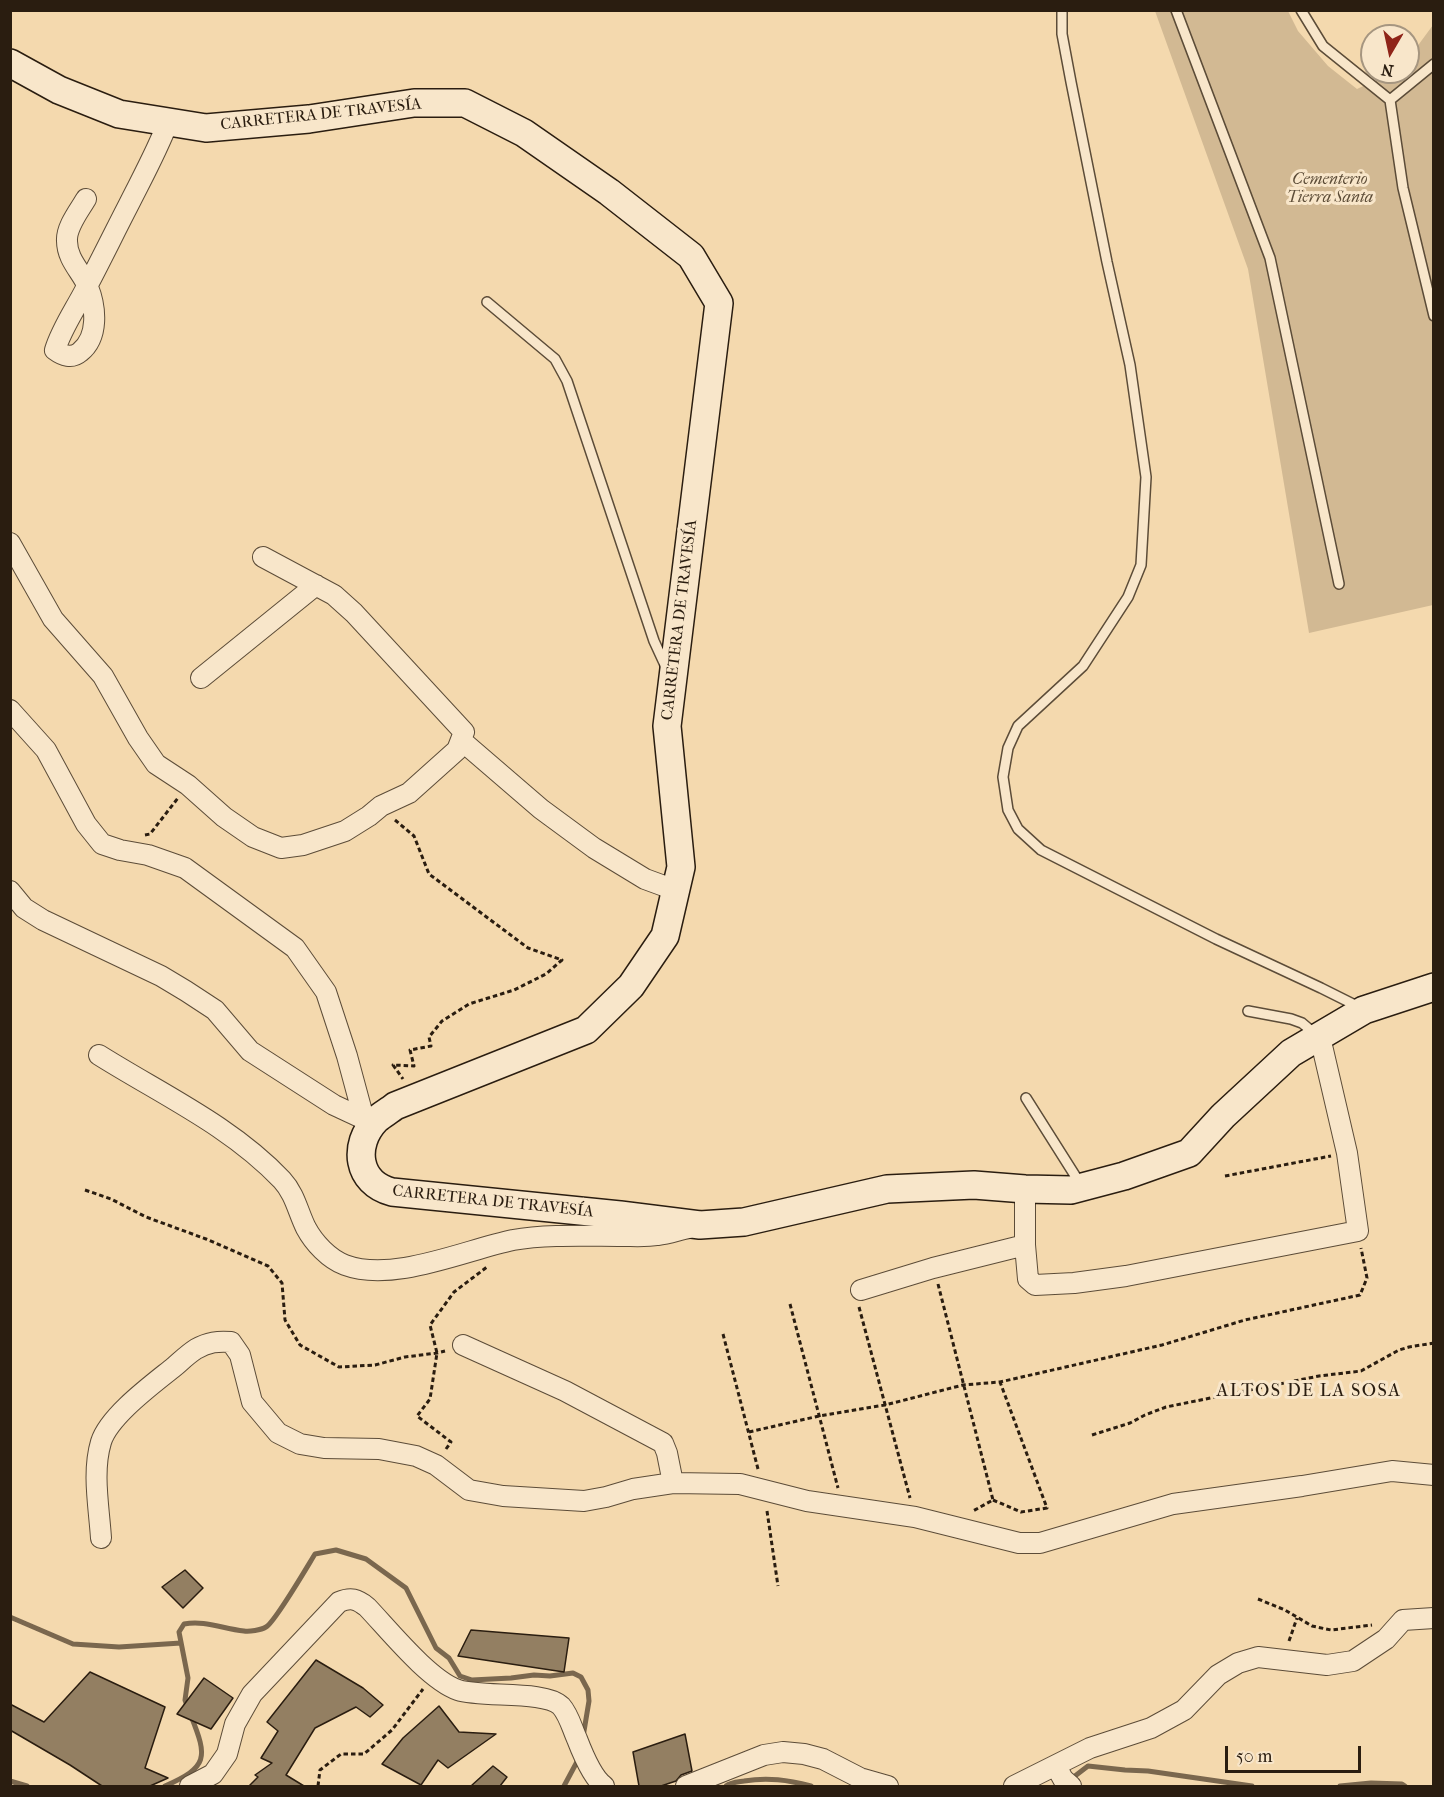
<!DOCTYPE html>
<html>
<head>
<meta charset="utf-8">
<style>
	body { margin:0 }
	#map { position:relative; width:1444px; height:1797px; overflow:hidden; background:#f4d9ae; font-family:"IM FELL French Canon",serif }
	canvas { display:block }
	.frame { position:absolute; inset:0; border:12px solid #2a1d10; pointer-events:none }
	.north { position:absolute; left:1360px; top:24px; width:60px; height:60px; box-sizing:border-box; background:#f8e6ca; border:2px solid #a69680; border-radius:50%; rotate:189deg; font-size:16px; font-weight:700; line-height:24px; text-align:center; color:#2a1d10 }
	.north::after { content:''; display:block; margin:auto; width:21px; height:27px; background:#8f2418; clip-path:polygon(50% 0,100% 100%,50% 72%,0 100%) }
	.scale { position:absolute; left:1225px; top:1746px; width:136px; height:27px; box-sizing:border-box; border:3px solid #2a1d10; border-top:0; padding-left:8px; font-size:18px; line-height:21px; white-space:nowrap; color:#2a1d10; -webkit-text-stroke:4px #f8e6ca; paint-order:stroke }
</style>
</head>
<body>
<div id="map">
<canvas width="1444" height="1797"></canvas>
<div class="frame"></div>
<div class="north">N</div>
<div class="scale">50 m</div>
</div>
<script>
const ctx = document.querySelector('canvas').getContext('2d');
ctx.lineJoin = 'round';
function paint(path, color) {
  ctx.fillStyle = color;
  ctx.fill(path, 'evenodd');
}
function stroke(path, color, width, dash) {
  ctx.strokeStyle = color;
  ctx.lineWidth = width;
  ctx.lineCap = dash ? 'butt' : 'round';
  ctx.setLineDash(dash || []);
  ctx.stroke(path);
}
function write(font, color, halo, rows, align = 'center') {
  ctx.font = font + ' "IM FELL French Canon",serif';
  ctx.lineWidth = 6;
  ctx.setLineDash([]);
  ctx.textBaseline = 'middle';
  ctx.strokeStyle = halo;
  ctx.fillStyle = color;
  for (const [text, x, y, turn = 0] of rows) {
    ctx.save();
    ctx.translate(x, y);
    ctx.rotate((+turn || 0) * Math.PI / 180);
    ctx.textAlign = isNaN(turn) ? turn : align;
    if (halo) ctx.strokeText(text, 0, 0);
    ctx.fillText(text, 0, 0);
    ctx.restore();
  }
}
paint(new Path2D(`
	M1155 11H1288L1298 31 1328 66 1357 89 1393 72H1408V59L1433 25V605L1309 633 1248 269Z`), '#d2b993');
stroke(new Path2D(`
	M10 1617 73 1644 119 1647 181 1643
	M188 1708 185 1700 188 1678 179 1632 184 1624C205 1620 223 1629 244 1631 249 1632 261 1630 266 1627 275 1622 307 1567 315 1554L336 1550 366 1559 406 1588 436 1648 449 1658 460 1676 472 1680 511 1678 534 1675 550 1676 573 1673 581 1677 588 1690 589 1701 583 1737
	M1071 1779 1088 1766 1125 1770 1148 1771 1252 1786
	M10 1781 27 1786
	M165 1786C208 1767 208 1758 191 1716
	M564 1786 579 1758
	M726 1786C731 1782 737 1782 744 1781 768 1777 788 1780 811 1786
	M1340 1786 1371 1783 1402 1784 1405 1786`), '#7a674e', 5);
const building = new Path2D(`
	M185 1570 203 1588 183 1608 162 1587Z
	M471 1630 569 1638 564 1672 458 1656Z
	M316 1660 363 1688 383 1705 370 1717 356 1707 315 1728 286 1775 304 1786H249L258 1777 255 1775 272 1763 261 1758 278 1731 267 1722Z
	M90 1672 165 1707 145 1768 168 1778 150 1786H102L70 1765 10 1730V1704L44 1722Z
	M204 1678 233 1698 211 1729 177 1714Z
	M439 1706 459 1732 496 1734 448 1768 438 1760 421 1785 382 1764 403 1738Z
	M685 1734 692 1771 681 1775 676 1781 661 1786H639L633 1752Z
	M493 1766 507 1777 500 1786H471Z`);
paint(building, '#937f62');
stroke(building, '#2a1d10', 1.5);
const lane = new Path2D(`
	M1062 10V34L1071 82 1107 262 1130 365 1146 477 1141 565 1128 597 1083 666 1018 726 1008 748 1003 777 1008 810 1018 829 1041 850 1216 939 1321 988 1359 1007
	M1176 10 1270 258 1339 584
	M1301 10 1323 46 1390 100
	M1434 64 1390 100 1403 188 1434 316
	M487 302 555 359 567 381 654 641 666 667
	M1248 1011 1291 1019 1302 1023 1315 1034
	M1026 1098 1081 1185`);
const street = new Path2D(`
	M86 199C79 211 66 227 67 241 67 260 82 272 88 287 96 307 99 337 80 352 72 359 63 356 55 350 61 330 74 311 84 292 99 264 113 235 128 206 142 178 157 151 168 122
	M10 543 53 619 103 676 138 738 156 764 188 785 224 817 253 837 281 848 303 845 345 831 369 816 381 806 409 793 457 750 464 732 354 613 334 595 263 557
	M201 678 316 585
	M10 710 46 750 86 824 102 844 120 850 148 855 185 868 295 948 326 992 347 1056 364 1119
	M462 741 541 809 594 848 645 879 675 890
	M10 891 24 908 43 920 161 976 186 991 215 1010 250 1051 334 1105 364 1119 373 1120
	M99 1055C161 1094 231 1126 282 1180 295 1194 298 1212 306 1228 314 1243 329 1259 345 1265 393 1283 465 1250 513 1240 546 1234 588 1236 622 1236 633 1236 646 1237 658 1235 668 1234 679 1230 689 1228
	M1025 1189V1245L1028 1279 1035 1285 1074 1283 1126 1276 1358 1231 1347 1153 1320 1037
	M861 1290 933 1268 1025 1245
	M463 1345 565 1391 663 1443 667 1453 673 1483
	M101 1538C99 1507 92 1472 101 1442 109 1416 153 1384 174 1367 181 1361 188 1354 196 1349 208 1342 218 1341 231 1342L240 1355 252 1402 278 1433 300 1444 324 1448 379 1449 416 1456 436 1465 469 1490 503 1496 584 1501 606 1497 633 1489 673 1483 740 1484 807 1501 915 1517 1019 1543H1040L1173 1504 1302 1486 1392 1471 1434 1475
	M1056 1766 1063 1779 1071 1786
	M190 1786 213 1774 227 1754 235 1724 252 1694 339 1602C351 1597 357 1599 367 1607 389 1630 429 1680 458 1690 482 1698 545 1690 561 1706 569 1715 572 1728 577 1739 582 1752 593 1778 604 1786
	M686 1786 764 1755 783 1752 804 1754 823 1759 860 1778 888 1786
	M1014 1786 1090 1748 1151 1728 1184 1710 1218 1675 1238 1663 1258 1657 1327 1665 1353 1661 1386 1639 1403 1620 1434 1618`);
const secondary = new Path2D(`
	M10 63 59 90 119 114 206 128 309 119 414 103H465L524 133 609 192 691 256 719 303 667 726 681 867 665 936 631 986 586 1030 395 1106C389 1111 381 1115 376 1120 352 1145 357 1183 392 1192L620 1215 700 1225 744 1222 887 1189 974 1185 1025 1189 1071 1190 1124 1176 1189 1153 1223 1116 1291 1053 1364 1010 1434 987`);
stroke(lane, '#5c4c38', 12);
stroke(street, '#5c4c38', 22);
stroke(secondary, '#2a1d10', 30);
stroke(new Path2D(`
	M395 820 414 836 429 874 528 948 562 960 546 974 514 990 469 1004 442 1021 429 1037 431 1046 410 1050 414 1066 393 1065 403 1079
	M145 835 150 834 178 798
	M1225 1176 1331 1156
	M85 1190 111 1199 146 1217 206 1239 268 1266 282 1283 285 1320 300 1345 339 1367 375 1365 405 1357 437 1353 445 1351
	M938 1284 993 1500 973 1511
	M790 1304 838 1488
	M859 1307 910 1498
	M723 1334 758 1469
	M749 1432 819 1416 885 1405 963 1385 1000 1382 1162 1345 1245 1320 1360 1295 1367 1278 1361 1248
	M1092 1435 1130 1423 1145 1415 1166 1407 1319 1376 1361 1371 1399 1350 1409 1347 1434 1343
	M446 1449 451 1442 417 1416 430 1399 437 1353 430 1325 454 1292 487 1267
	M993 1500 1021 1512 1047 1508 1000 1382
	M767 1511 778 1586
	M1258 1599 1285 1610 1312 1626 1331 1630 1372 1625
	M1289 1641 1297 1618
	M318 1786 320 1770 341 1754H364L392 1730 423 1689`), '#2a1d10', 3, [4.5, 3]);
stroke(lane, '#f8e6ca', 9);
stroke(street, '#f8e6ca', 20);
stroke(secondary, '#f8e6ca', 27);
write('16px', '#2a1d10', '#f8e6ca', [
	["CARRETERA DE TRAVESÍA",321,115,-6],
	["CARRETERA DE TRAVESÍA",680,620,-83],
	["CARRETERA DE TRAVESÍA",493,1202,6]
]);
write('italic 16px', '#5c4c37', '#f8e6ca', [
	["Cementerio",1330,180],
	["Tierra Santa",1330,198]
]);
ctx.letterSpacing = '1.5px';
write('18px', '#2a1d10', '#f8e6ca', [
	["ALTOS DE LA SOSA",1309,1392]
]);
ctx.letterSpacing = '0px';
</script>
</body>
</html>
